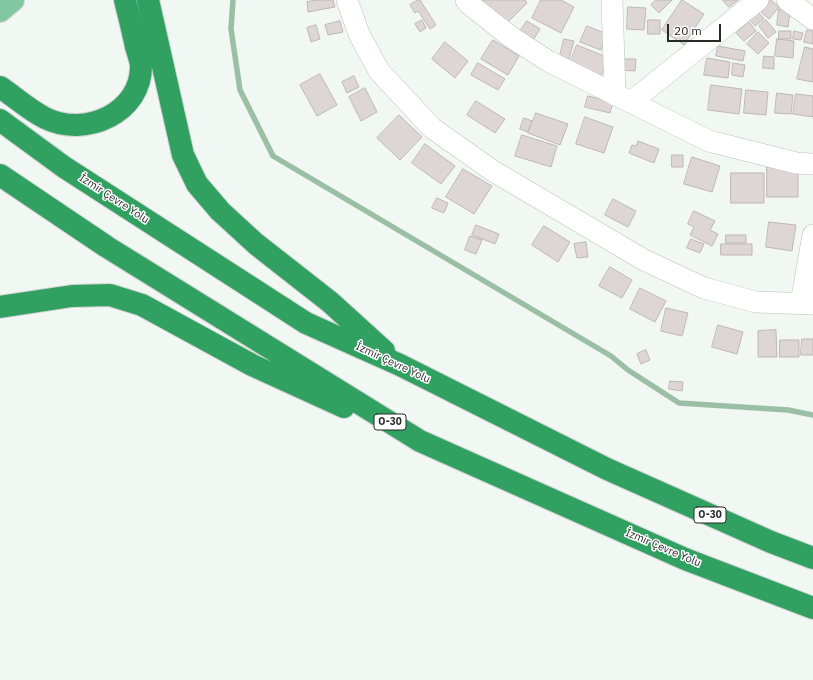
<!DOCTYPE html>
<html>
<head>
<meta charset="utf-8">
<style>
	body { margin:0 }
	#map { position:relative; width:813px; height:680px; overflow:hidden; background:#f1f7f2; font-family:"IBM Plex Sans",sans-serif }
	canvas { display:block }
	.scale { position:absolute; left:667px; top:24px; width:54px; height:18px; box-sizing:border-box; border:2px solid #282a28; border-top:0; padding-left:5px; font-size:12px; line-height:14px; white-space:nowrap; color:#282a28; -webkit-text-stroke:3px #fff; paint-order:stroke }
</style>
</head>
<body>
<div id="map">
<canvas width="813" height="680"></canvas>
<div class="scale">20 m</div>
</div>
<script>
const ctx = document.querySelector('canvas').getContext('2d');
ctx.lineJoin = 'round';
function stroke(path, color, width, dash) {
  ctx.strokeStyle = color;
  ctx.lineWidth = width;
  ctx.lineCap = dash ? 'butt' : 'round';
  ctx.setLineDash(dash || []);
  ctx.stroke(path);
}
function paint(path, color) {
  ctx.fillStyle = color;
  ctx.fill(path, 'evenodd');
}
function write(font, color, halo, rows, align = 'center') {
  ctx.font = font + ' "IBM Plex Sans",sans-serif';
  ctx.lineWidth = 3;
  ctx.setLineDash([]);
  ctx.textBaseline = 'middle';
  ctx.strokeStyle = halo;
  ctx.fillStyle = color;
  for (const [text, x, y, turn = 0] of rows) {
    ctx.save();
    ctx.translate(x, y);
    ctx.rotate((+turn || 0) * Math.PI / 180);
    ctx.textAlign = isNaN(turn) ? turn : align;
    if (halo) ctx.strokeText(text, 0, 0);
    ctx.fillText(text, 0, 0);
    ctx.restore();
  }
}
stroke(new Path2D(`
	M233 0 231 29 240 90 273 156 611 356 628 370 679 403 788 410 813 415`), '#9bbfa5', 5.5);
const building = new Path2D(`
	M318 0H333L335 7 308 12 307 2Z
	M418 0H420L436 25 430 29 418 11 415 13 410 5Z
	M482 0H525L527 3 507 23Z
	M541 0H561L574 7 561 33 532 18Z
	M656 0H672L659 13 651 5Z
	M682 0 704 14 684 45 662 30Z
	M723 0H738L729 7Z
	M771 0 779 7 769 19 761 12Z
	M628 7 646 8 644 30 627 29Z
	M779 9 790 11 788 27 777 25Z
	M759 13 764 19 755 26 750 20Z
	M422 20 426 28 420 32 415 24Z
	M648 20H660V34H648Z
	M766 20 776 32 768 38 759 26Z
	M340 21 343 32 328 35 325 25Z
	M527 21 540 29 532 42 519 33Z
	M749 22 756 31 744 41 736 33Z
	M316 25 320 39 311 42 307 28Z
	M587 26 607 34 601 50 580 42Z
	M807 30 813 31V44L804 42Z
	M779 31H791V39H779Z
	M794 31 803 33 801 40 793 39Z
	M758 32 769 43 758 54 747 44Z
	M564 39 574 41 569 59 560 56Z
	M777 39 794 41 793 58 775 56Z
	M493 40 519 56 508 75 481 59Z
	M445 42 468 61 455 78 432 59Z
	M577 45 609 58 601 76 570 63Z
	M718 46 745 51 743 61 716 56Z
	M805 47 813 49V82L797 79Z
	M764 56 774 57V69L763 68Z
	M707 58 730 62 728 78 704 75Z
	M623 59H636L635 71 622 70Z
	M478 63 505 79 498 90 471 75Z
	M733 63 745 65 743 77 732 75Z
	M320 74 337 105 317 116 300 85Z
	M354 76 359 87 347 93 342 82Z
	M711 85 742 89 739 114 708 110Z
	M365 88 377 112 361 121 349 97Z
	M746 90 768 92 766 115 744 113Z
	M777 93 793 95 791 114 775 113Z
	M796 94 813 96V117L793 114Z
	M588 96 613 102 610 113 585 107Z
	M476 101 505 119 495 133 467 115Z
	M536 113 568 124 560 145 528 133Z
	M399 115 422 137 400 160 377 138Z
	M585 117 613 127 604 153 576 144Z
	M524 118 532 121 528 132 520 129Z
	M522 135 557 146 551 167 515 156Z
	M638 141 659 149 654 163 629 153 632 145 636 146Z
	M425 144 455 166 441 184 412 163Z
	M672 155H683V167H672Z
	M692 157 720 166 712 192 684 184Z
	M767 165H798V197H767Z
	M463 169 492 186 474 214 446 197Z
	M731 173H764V203H731Z
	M437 198 448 203 444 213 432 208Z
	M613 199 636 211 628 227 605 215Z
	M694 211 715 221 710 230 718 234 712 246 690 235 694 227 688 224Z
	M769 222 796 225 792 251 766 247Z
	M476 225 499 234 495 244 472 235Z
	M544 226 570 242 558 262 532 245Z
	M726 235H746V243H726Z
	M470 236 482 240 476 254 465 250Z
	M691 239 704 244 700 253 687 248Z
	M586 242 588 257 577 258 574 244Z
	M721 244H752V255H721Z
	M610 267 632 280 622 298 599 286Z
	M640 288 666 301 655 322 630 309Z
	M666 308 688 313 682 336 661 331Z
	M718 325 743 332 737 354 712 347Z
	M776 330 777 357H758V331Z
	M802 339H813V355H801Z
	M780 340H799V357H780Z
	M646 350 650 360 641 364 637 354Z
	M670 381 683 382 682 391 669 389Z`);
paint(building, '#ddd6d5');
stroke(building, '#bfb7b7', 1);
const minor = new Path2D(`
	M347 0 359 34 379 71 432 128 493 171 644 260 704 288 756 302 813 304
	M466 0 469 4 511 37 548 61 709 141 796 163 813 164
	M612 0 615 95
	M787 0 813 19
	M631 102 758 0
	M801 303 813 235`);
const major = new Path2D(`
	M0 11 13 0`);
const highway = new Path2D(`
	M148 0 183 155 197 184 220 211 256 244 330 302 384 351
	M0 87C15 97 29 110 45 118 85 138 142 113 141 65 140 59 138 53 136 47 133 32 129 16 125 0
	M0 120 64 167 306 323 400 365 607 469 771 542 813 558
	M0 175 107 247 420 441 685 559 813 608
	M0 307 72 296 110 295 142 305 252 365 344 407`);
stroke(minor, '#bcc2bd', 22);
stroke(major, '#d4d4d4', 24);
stroke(highway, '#d4d4d4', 24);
stroke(minor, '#fff', 21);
stroke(major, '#83c7a0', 22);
stroke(highway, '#31a161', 22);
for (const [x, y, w] of [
	[390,422,32],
	[710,515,32]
]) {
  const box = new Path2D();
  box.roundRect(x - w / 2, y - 8, w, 16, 3);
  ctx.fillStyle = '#fff';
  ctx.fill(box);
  stroke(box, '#282a28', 1);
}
write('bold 10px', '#282a28', null, [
	["O-30",390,422],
	["O-30",710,515]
]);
write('11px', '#282a28', '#fff', [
	["İzmir Çevre Yolu",114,199,33],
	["İzmir Çevre Yolu",393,363,25],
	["İzmir Çevre Yolu",663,548,23]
]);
</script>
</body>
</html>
